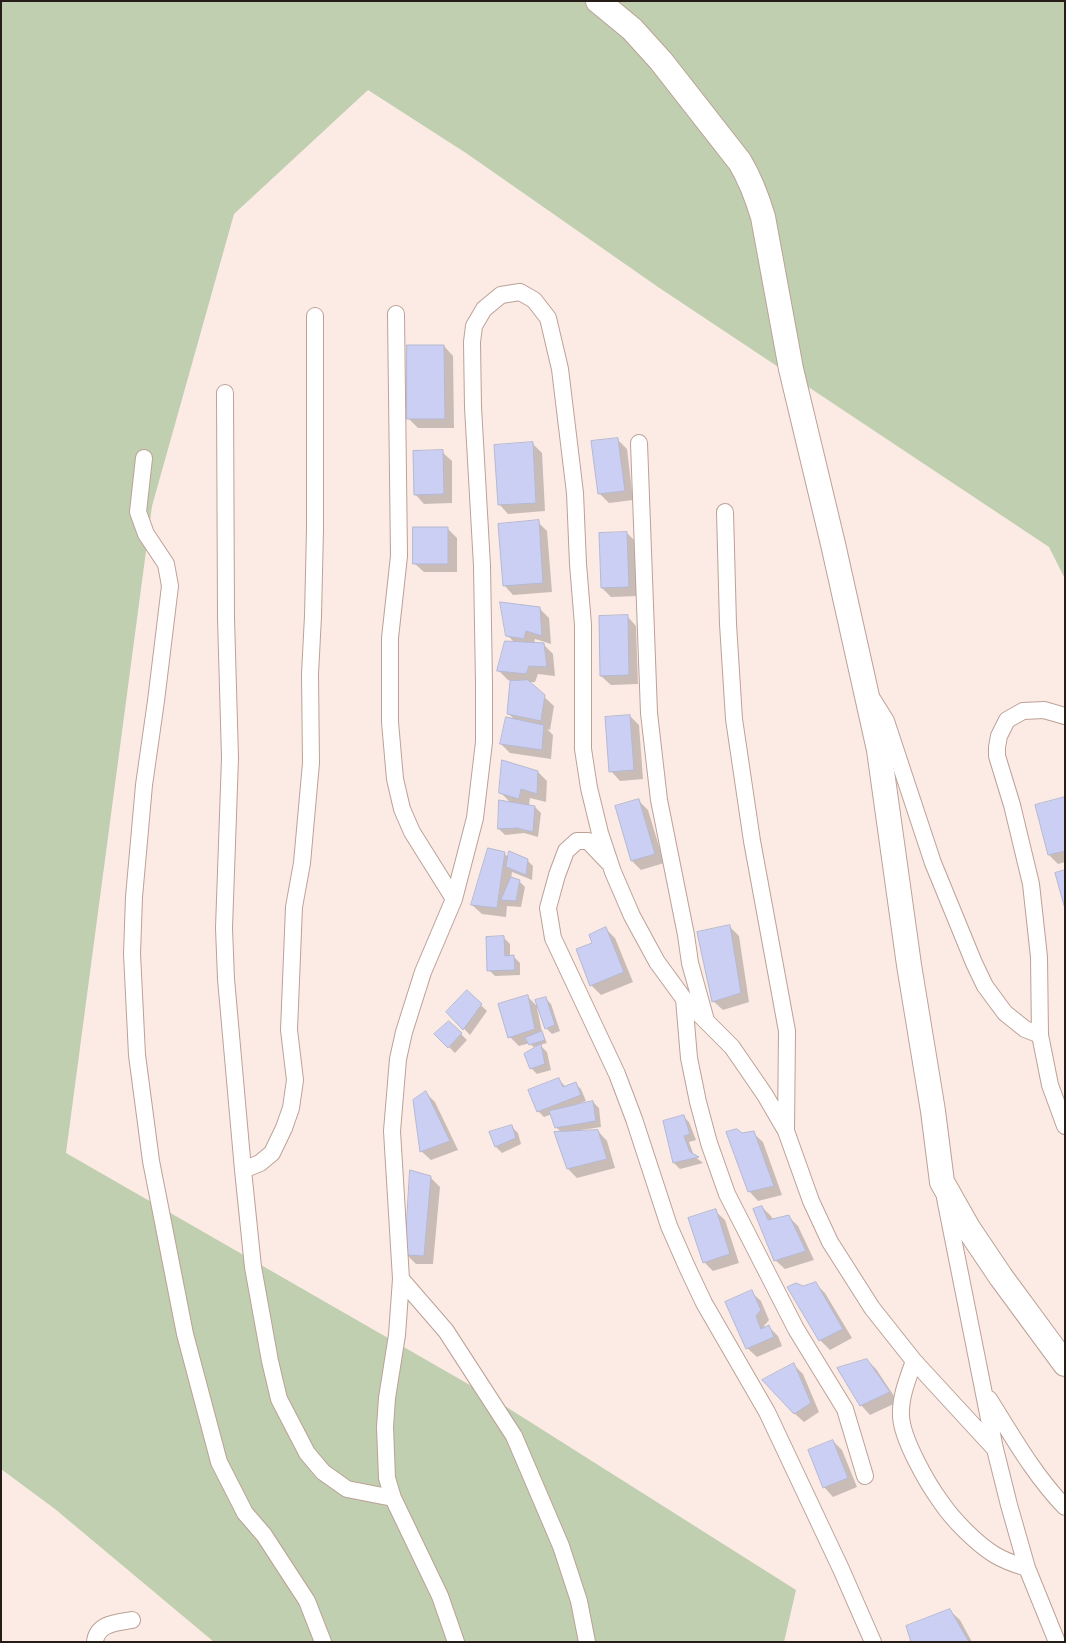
<!DOCTYPE html>
<html>
<head>
<meta charset="utf-8">
<style>
	body { margin:0 }
	#map { position:relative; width:1066px; height:1643px; overflow:hidden; background:#fcebe4; font-family:Montserrat,sans-serif }
	canvas { display:block }
	.frame { position:absolute; inset:0; border:2px solid #261c18; pointer-events:none }
</style>
</head>
<body>
<div id="map">
<canvas width="1066" height="1643"></canvas>
<div class="frame"></div>
</div>
<script>
const ctx = document.querySelector('canvas').getContext('2d');
ctx.lineJoin = 'round';
function paint(path, color) {
  ctx.fillStyle = color;
  ctx.fill(path, 'evenodd');
}
function stroke(path, color, width, dash) {
  ctx.strokeStyle = color;
  ctx.lineWidth = width;
  ctx.lineCap = dash ? 'butt' : 'round';
  ctx.setLineDash(dash || []);
  ctx.stroke(path);
}
paint(new Path2D(`
	M1 1H1065V579L1049 547 658 287 466 153 368 90 234 214 152 506 66 1153 489 1396 796 1590 784 1642H214L55 1509 1 1469Z`), '#bfcfaf');
paint(new Path2D(`
	M444 346 453 356 454 428H418L409 419Z
	M617 439 627 449 633 500 609 503 599 493Z
	M533 444 542 453 545 511 508 514 499 504Z
	M442 452 452 461V503L424 504 415 494Z
	M538 522 547 531 552 592 513 595 504 585Z
	M448 529 457 538V572H424L414 563Z
	M627 533 636 542 638 596 611 597 602 588Z
	M540 609 549 618 551 644 535 639 534 644 544 645 553 654 555 676 538 674 535 682H528L554 706 550 730 547 729 553 735 551 759 510 753 501 744 515 720 509 714 511 681 508 680 499 671 515 643 507 635Z
	M627 616 636 626 638 684 611 685 601 676Z
	M630 716 639 725 643 779 620 781 611 771Z
	M538 772 547 781 546 802 530 798 529 806 535 807 541 813 538 837 524 833 505 835 499 829 511 803 500 792Z
	M1065 799V862L1058 864 1049 855Z
	M639 801 648 810 664 863 641 870 632 861Z
	M504 853 509 858 527 860 533 866 532 880 512 872 511 879 519 881 525 887 521 907 507 906 506 917 482 914 472 905Z
	M730 927 739 936 749 1002 723 1010 713 1001Z
	M606 929 615 938 633 982 601 995 591 985Z
	M504 938 510 944V957H514L520 963V975L495 976 489 970Z
	M467 992 487 1011 470 1035 448 1012Z
	M527 996 539 1008H537L542 1032 547 1043 533 1047 530 1043 519 1046 510 1037Z
	M545 998 551 1004 560 1031 552 1034 546 1028Z
	M436 1034H461L467 1040 455 1053Z
	M541 1046 547 1052 551 1070 537 1074 531 1068Z
	M559 1080 566 1087 575 1083 581 1089 586 1101 575 1105 576 1106 593 1102 599 1108 601 1127 581 1130V1132L598 1131 607 1141 615 1168 577 1178 568 1169 562 1133 556 1127 552 1114 544 1117 538 1111Z
	M426 1093 435 1102 458 1150 431 1160 421 1151Z
	M683 1116 689 1122 696 1140 689 1142 694 1156 703 1163 680 1169 674 1163Z
	M512 1127 518 1133 521 1144 502 1153 496 1147 490 1133Z
	M753 1133 763 1142 782 1195 758 1201 749 1191 742 1134Z
	M430 1177 440 1187 433 1264H416L407 1255Z
	M762 1207 771 1216 773 1220 789 1217 798 1226 814 1260 785 1269 775 1260Z
	M715 1211 725 1220 739 1263 713 1271 704 1262Z
	M815 1283 825 1293 852 1338 830 1350 820 1340 803 1288Z
	M751 1292 761 1301 769 1320 764 1326 765 1328 769 1327 778 1336 782 1346 757 1357 747 1348Z
	M867 1360 876 1369 898 1402 870 1415 861 1405Z
	M794 1365 803 1374 819 1412 804 1422 794 1413Z
	M833 1441 842 1450 857 1487 833 1497 824 1487Z
	M950 1611 960 1620 972 1642H913Z`), '#0003');
const building = new Path2D(`
	M407 345H444L445 419H407Z
	M618 438 625 491 598 494 591 441Z
	M533 442 536 503 498 505 494 445Z
	M443 450 444 494 414 495 413 451Z
	M539 520 543 583 503 586 498 524Z
	M413 527H448V564H413Z
	M627 532 629 587 601 588 599 533Z
	M500 602 540 607 542 636 526 631 524 639 506 636Z
	M628 615 629 675 600 676 599 616Z
	M505 641 544 643 547 667 529 666 526 674 497 671Z
	M528 680 545 695 541 721 507 714 510 681Z
	M630 715 634 770 609 772 605 717Z
	M506 717 544 725 542 750 500 744Z
	M502 760 538 771 537 794 521 789 519 799 499 793Z
	M1065 797V851L1048 855 1035 805Z
	M639 799 655 854 631 861 615 806Z
	M499 800 535 806 533 832 517 828 498 829Z
	M488 848 505 852 497 908 471 905Z
	M509 851 528 859 526 875 506 867Z
	M1065 870V909L1055 873Z
	M511 877 520 880 516 901 501 900Z
	M730 925 741 993 712 1002 697 932Z
	M606 927 624 972 590 986 576 949 592 943 589 935Z
	M504 936 505 956 514 955 515 970 487 971 486 937Z
	M467 990 482 1004 463 1030 446 1012Z
	M528 995 535 1029 508 1038 498 1004Z
	M546 997 555 1025 545 1029 535 1000Z
	M449 1021 462 1033 448 1048 434 1034Z
	M542 1031 545 1040 529 1045 525 1038Z
	M541 1044 545 1064 530 1069 524 1054Z
	M559 1078 563 1087 576 1082 581 1095 537 1112 528 1090Z
	M426 1091 450 1141 420 1152 413 1100Z
	M593 1101 596 1121 555 1128 549 1111Z
	M684 1115 690 1134 684 1136 690 1152 699 1157 673 1163 663 1121Z
	M512 1125 516 1138 495 1147 489 1132Z
	M737 1129 742 1133 754 1131 774 1186 748 1192 726 1132Z
	M598 1130 607 1159 567 1169 554 1132Z
	M410 1170 431 1176 424 1256 405 1255Z
	M762 1206 768 1220 789 1215 806 1251 774 1261 753 1209Z
	M716 1209 730 1254 703 1263 688 1218Z
	M816 1282 843 1329 819 1341 787 1287 796 1283 803 1286Z
	M752 1290 761 1310 756 1316 761 1329 769 1325 774 1337 746 1349 725 1302Z
	M867 1359 890 1392 860 1406 837 1368Z
	M794 1363 811 1403 794 1414 762 1380Z
	M833 1440 848 1478 823 1488 808 1450Z
	M950 1609 969 1642H911L906 1626Z`);
paint(building, '#cbcff4');
stroke(building, '#b5b8d1', 1);
const street = new Path2D(`
	M396 314 399 556 390 638V722L395 779 402 809 412 832 454 899
	M315 316V529L313 616 310 674 311 763 302 863 294 907 289 1030 295 1080 291 1108 284 1128 272 1153 260 1163 243 1170 253 1267 270 1361 279 1399 307 1453 323 1472 347 1489 393 1498
	M225 393 226 618 230 758 224 928 226 979 243 1170
	M639 443 649 713 659 800 686 935 690 963 705 1017
	M144 458 138 512 146 534 166 564 170 586 156 701 144 785 134 897 132 954 137 1055 151 1161 185 1334 219 1462 245 1513 264 1535 307 1601 323 1642
	M725 512 728 624 734 719 752 841 787 1031 786 1130
	M873 700 886 721 933 863 974 963 985 986 1005 1013 1025 1029 1040 1035
	M1065 716 1044 710 1023 711 1007 720 999 736 997 747V756L1012 805 1031 884 1039 957 1040 1035 1050 1085 1065 1126
	M608 862 588 841H577L566 851 557 875 548 908 553 938 617 1074 634 1119 669 1226 687 1267 704 1303 767 1412 841 1569 873 1642
	M684 999 689 1058 698 1102 709 1143 727 1194 796 1329 845 1409 865 1476
	M945 1198 995 1449 1009 1505 1027 1568 1057 1642
	M401 1279 446 1331 514 1436 561 1546 579 1601 587 1642
	M914 1361C908 1378 900 1397 901 1416 902 1439 927 1483 941 1502 953 1520 977 1544 995 1555 1005 1561 1017 1565 1027 1568
	M989 1399C1013 1437 1034 1475 1065 1507
	M95 1642C97 1623 117 1623 132 1620
	M456 1642 440 1596 393 1498 387 1478 385 1427 387 1398 397 1335 401 1279 392 1131 398 1059 404 1032 423 972 454 899 475 818 484 742V684L482 566 473 407 472 342 474 326 484 309 501 295 520 292 534 300 548 318 560 369 575 493 578 564 583 625V749L589 788 600 833 613 872 632 916 657 962 684 999 732 1047 765 1095 786 1131 811 1201 830 1242 872 1308 914 1361 995 1449`);
const secondary = new Path2D(`
	M598 1 632 29 661 61 740 162C750 179 757 197 763 217L791 369 833 544 879 750 909 965 933 1111 942 1182 968 1228 1001 1277 1065 1364`);
stroke(street, '#bca196', 18);
stroke(secondary, '#bca196', 26);
stroke(street, '#fff', 16);
stroke(secondary, '#fff', 24);
</script>
</body>
</html>
